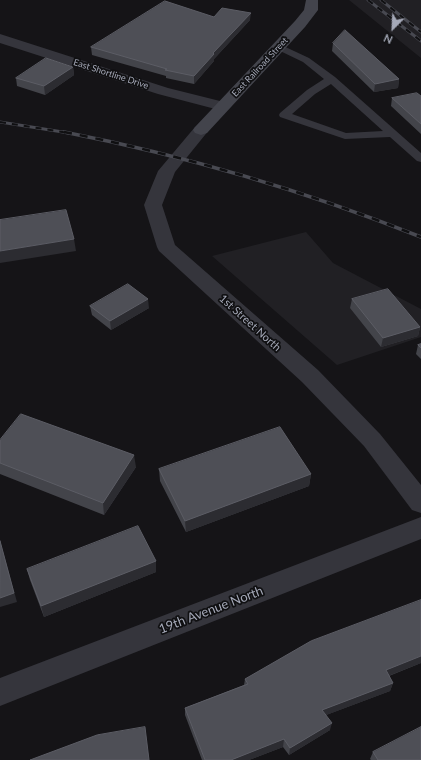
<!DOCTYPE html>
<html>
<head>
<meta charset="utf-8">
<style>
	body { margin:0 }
	#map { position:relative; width:421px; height:760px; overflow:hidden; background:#151417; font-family:Lato,sans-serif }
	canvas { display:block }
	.north { position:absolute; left:373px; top:8px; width:40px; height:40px; -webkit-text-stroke:3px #101012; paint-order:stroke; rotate:204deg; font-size:11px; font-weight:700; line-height:16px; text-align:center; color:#a5a9b8 }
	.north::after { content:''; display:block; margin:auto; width:14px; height:18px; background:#a5a9b8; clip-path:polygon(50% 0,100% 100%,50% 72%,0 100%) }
</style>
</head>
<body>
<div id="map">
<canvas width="421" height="760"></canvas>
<div class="north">N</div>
</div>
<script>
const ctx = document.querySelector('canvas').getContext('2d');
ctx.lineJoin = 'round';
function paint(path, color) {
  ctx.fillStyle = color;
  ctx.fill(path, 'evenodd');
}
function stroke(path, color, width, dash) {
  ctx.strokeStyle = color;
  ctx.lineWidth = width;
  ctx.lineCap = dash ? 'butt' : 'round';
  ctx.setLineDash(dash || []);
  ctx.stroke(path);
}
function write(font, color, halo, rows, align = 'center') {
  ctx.font = font + ' Lato,sans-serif';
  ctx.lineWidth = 3.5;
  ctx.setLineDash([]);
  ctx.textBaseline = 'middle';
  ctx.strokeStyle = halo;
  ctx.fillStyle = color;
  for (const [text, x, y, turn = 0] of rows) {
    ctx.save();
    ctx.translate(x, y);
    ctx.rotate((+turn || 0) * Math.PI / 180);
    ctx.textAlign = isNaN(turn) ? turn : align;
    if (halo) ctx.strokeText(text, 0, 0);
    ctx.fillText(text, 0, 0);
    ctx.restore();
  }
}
paint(new Path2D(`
	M349 0H421V58Z
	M306 232 333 263 421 309V337L337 365 212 256Z`), '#212024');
paint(new Path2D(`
	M279 44 309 58 335 77 421 153V162L417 161 390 137 345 139 280 117 279 115 280 113 307 90 324 79 303 62 276 49 274 47ZM331 84 332 85 383 131 346 133 292 114 315 94Z`), '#35353c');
paint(new Path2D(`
	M0 34 168 88 228 103 231 106 228 109 223 111 158 94 0 43Z
	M201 125 207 127 209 130 175 172 162 205 175 245 318 370 380 434 421 485V513L412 510 364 446 302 382 159 251 157 247 144 205 158 171 195 127Z
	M421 517V539L0 706V678Z`), '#35353c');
paint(new Path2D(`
	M306 0H318V10L305 27 207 133 201 135 195 133 193 130 195 127 295 21 304 10Z`), '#43444c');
const railFar1 = new Path2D(`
	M368 0 421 41
	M381 0 421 32
	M0 122 69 133`);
const rail = new Path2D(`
	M64 132C187 156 305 191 421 237`);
stroke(railFar1, '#484951', 3);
stroke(rail, '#484951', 3.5);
stroke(railFar1, '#101012', 2, [6]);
stroke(rail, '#101012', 2.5, [8]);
paint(new Path2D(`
	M214 17 250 20 214 59V61L194 84 166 78V76L92 55 91 47Z
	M333 43 399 79 398 88 374 92 332 51Z
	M73 67 74 75 45 95 17 86 16 78Z
	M421 96V134L391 106 392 98Z
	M352 299 420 327 418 336 381 347 350 308Z
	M90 306 149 308 111 330 92 315Z
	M421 344V359L416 354 418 345Z
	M0 440 136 467 104 515 0 474Z
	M159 469 311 474 309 486 186 532 160 481Z
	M156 561V572L44 617 30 580 27 569Z
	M421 663 389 676 393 683 390 691 326 715 330 730 289 755 283 747 249 760H202L185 715V708L244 685 245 679Z
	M373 752 421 760H371L370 759Z`), '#43444a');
paint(new Path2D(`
	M251 13 250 20 214 59V61L194 84V76L213 53Z
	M73 67 74 75 45 95 44 86Z
	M399 79 398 88 374 92 375 84Z
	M74 239 76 251 0 263V251Z
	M148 299 149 308 111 330 110 321Z
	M420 327 418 336 381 347 383 338Z
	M134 455 136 467 104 515 103 503Z
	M311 474 309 486 186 532 185 521Z
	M0 540 17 602 0 607Z
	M156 561V572L44 617 41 606Z
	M421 656V663L383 678 386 670Z
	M393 683 390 691 321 717 322 710Z
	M332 723 330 730 289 755 290 748Z
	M284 739 283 747 249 760H231Z`), '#2c2c31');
const building = new Path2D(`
	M165 1 214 17 222 8 251 13 213 53 214 54 194 76 165 70 167 69 91 47Z
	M345 30 399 79 375 84 333 43Z
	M46 58 73 67 44 86 16 78Z
	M417 93 421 96V124L392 98Z
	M66 210 74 239 0 251V220Z
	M128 284 148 299 110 321 90 306Z
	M388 289 420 327 383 338 352 299Z
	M421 344V348L418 345Z
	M21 414 134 455 103 503 0 463V440Z
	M280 427 311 474 185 521 159 469Z
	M138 526 156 561 41 606 27 569Z
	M0 541 14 593 0 598Z
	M421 600V656L386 670 393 683 322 710 332 723 290 748 284 739 231 760H205L185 708 248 684 245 679 311 641Z
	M145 727 149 760H30L97 735Z
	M421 727V760H378L373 752Z`);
paint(building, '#4e4f56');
stroke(building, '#5c5d65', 1);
write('9px', '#a5a9b8', '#101012', [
	["East Railroad Street",260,67,-47],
	["East Shortline Drive",111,74,18]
]);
write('11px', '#a5a9b8', '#101012', [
	["1st Street North",250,323,42]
]);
write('13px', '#a5a9b8', '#101012', [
	["19th Avenue North",211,610,-21]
]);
</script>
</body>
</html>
